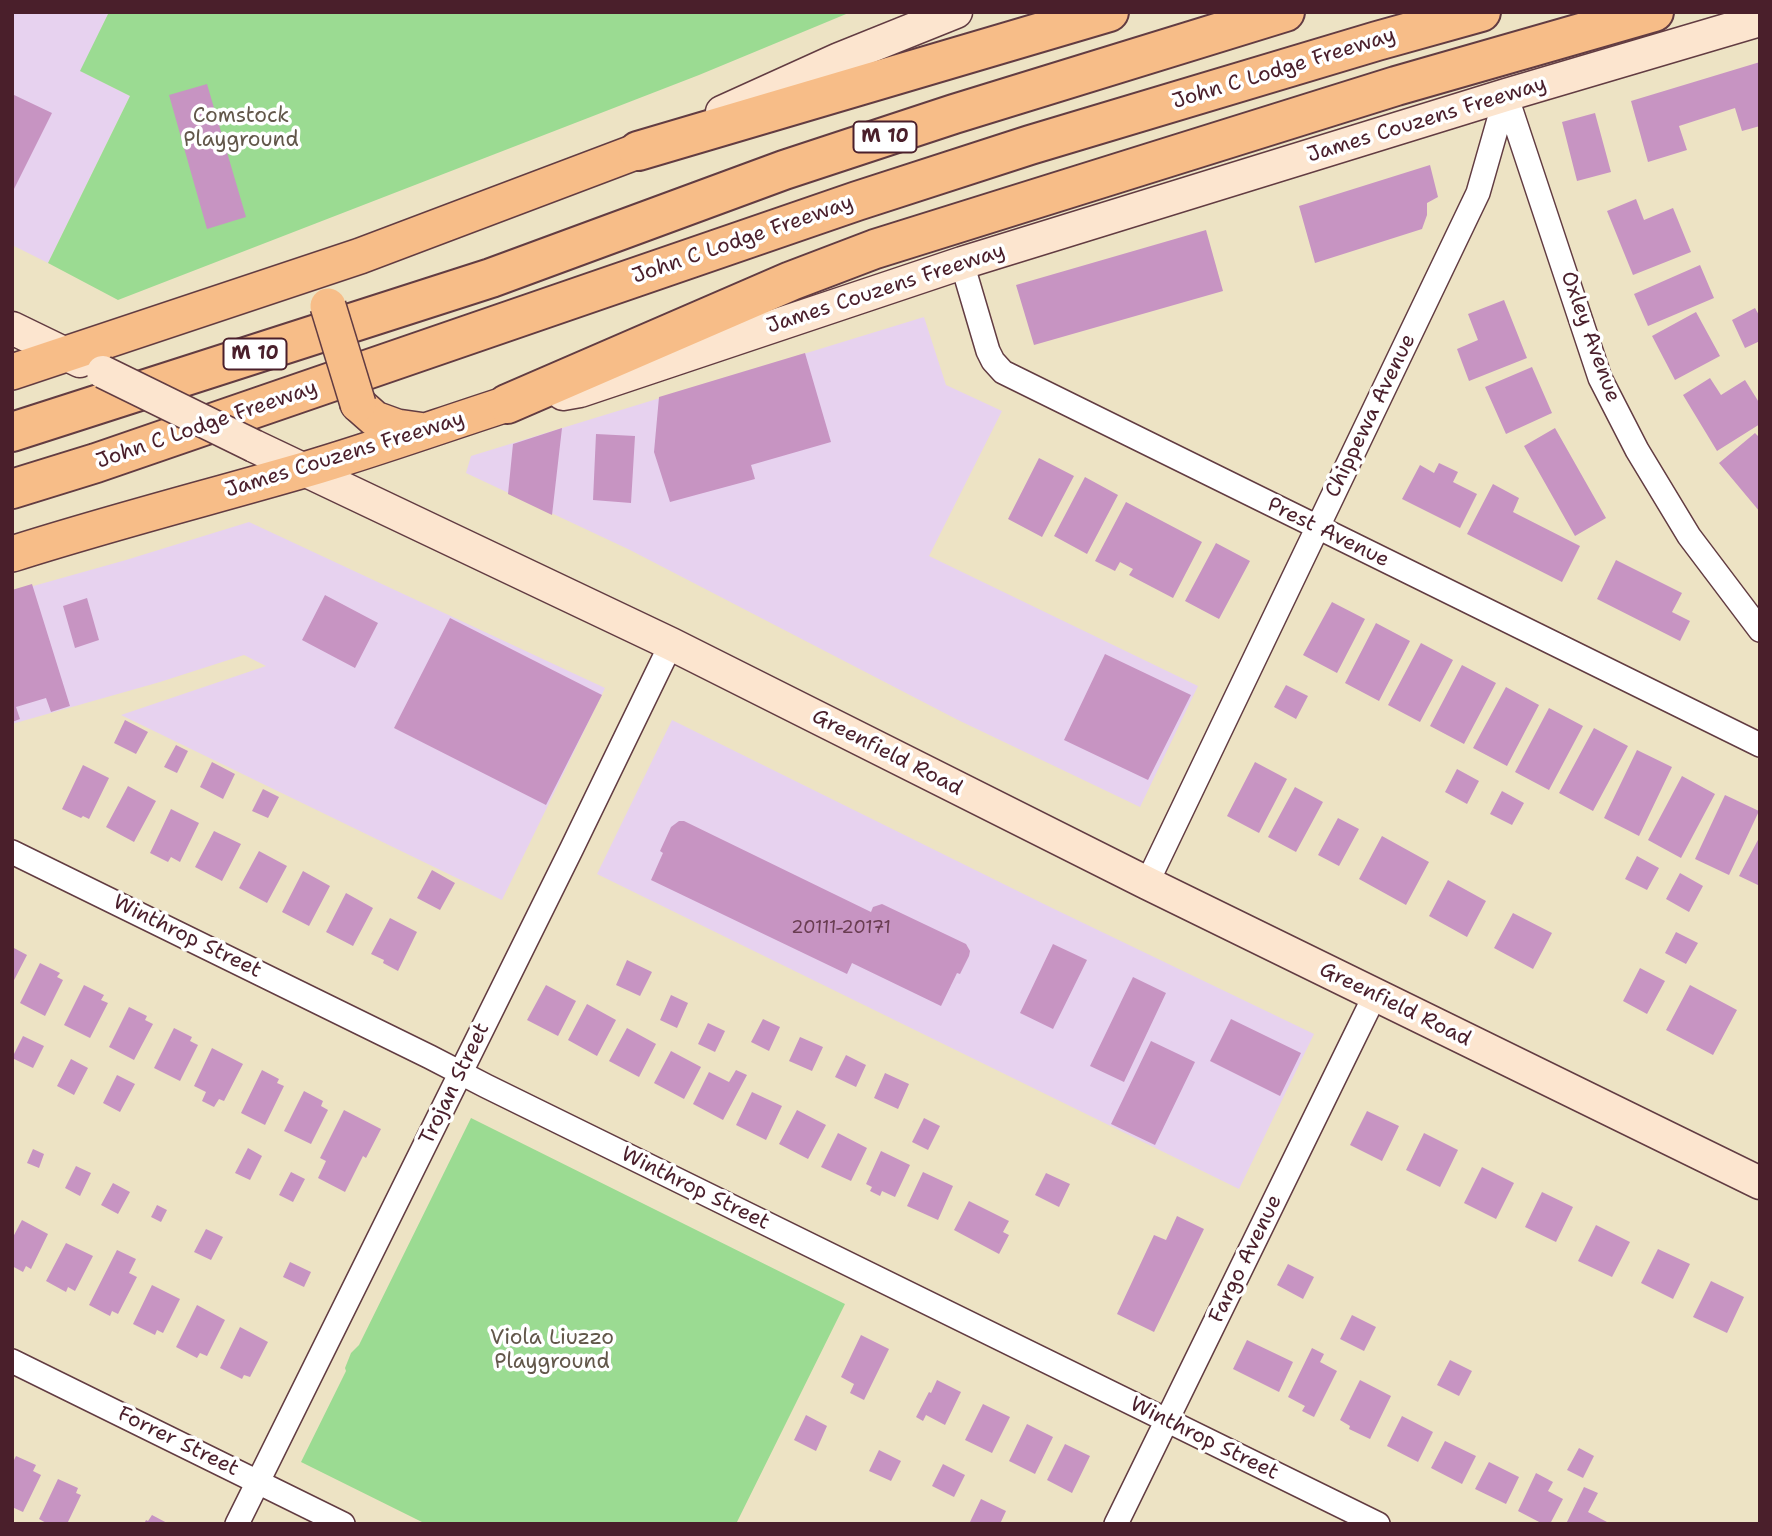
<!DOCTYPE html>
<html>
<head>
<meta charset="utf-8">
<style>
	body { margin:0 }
	#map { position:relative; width:1772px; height:1536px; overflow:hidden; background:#ede3c4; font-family:"Shantell Sans",sans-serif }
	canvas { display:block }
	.frame { position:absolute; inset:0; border:14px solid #4a1f2b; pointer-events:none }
</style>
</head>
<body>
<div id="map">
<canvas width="1772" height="1536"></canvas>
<div class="frame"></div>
</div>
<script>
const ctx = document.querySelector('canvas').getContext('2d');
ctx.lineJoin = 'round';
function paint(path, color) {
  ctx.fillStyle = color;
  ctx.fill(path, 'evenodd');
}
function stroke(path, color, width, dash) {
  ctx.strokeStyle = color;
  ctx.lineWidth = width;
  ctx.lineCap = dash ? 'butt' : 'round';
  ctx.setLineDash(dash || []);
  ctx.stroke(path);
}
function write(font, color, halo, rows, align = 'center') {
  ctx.font = font + ' "Shantell Sans",sans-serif';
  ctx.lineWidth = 7;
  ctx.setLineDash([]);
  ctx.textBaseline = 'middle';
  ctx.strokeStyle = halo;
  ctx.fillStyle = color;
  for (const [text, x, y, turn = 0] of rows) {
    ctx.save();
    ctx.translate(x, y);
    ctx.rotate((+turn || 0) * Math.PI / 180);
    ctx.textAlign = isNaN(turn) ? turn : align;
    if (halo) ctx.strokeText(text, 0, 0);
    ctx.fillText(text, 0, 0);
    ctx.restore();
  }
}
paint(new Path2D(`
	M12 12H109L81 71 130 96 48 263 12 245Z
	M924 317 946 385 1002 411 929 556 1198 686 1140 807 958 720 630 550 466 473 471 456Z
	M249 522 605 688 502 900 121 715 266 666 244 655 160 682 12 724V592L126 560Z
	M672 720 1050 907 1314 1034 1239 1189 597 874Z`), '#e7d2ef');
paint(new Path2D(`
	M109 12H851L699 75 118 300 48 263 130 96 80 71Z
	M471 1118 845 1304 736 1524H426L301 1462 346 1371 345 1368 351 1353 359 1345Z`), '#9bdb92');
paint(new Path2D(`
	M1760 62V126L1742 131 1735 108 1679 126 1687 150 1648 162 1631 101Z
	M207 84 246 217 207 229 169 95Z
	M12 94 52 113 12 193Z
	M1595 113 1611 172 1577 181 1562 122Z
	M1430 165 1438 197 1427 203V215L1422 229 1315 263 1299 206Z
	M1636 199 1644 220 1673 208 1691 252 1633 275 1607 211Z
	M1206 230 1223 291 1034 345 1016 285Z
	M1700 265 1714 298 1648 326 1634 294Z
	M1504 300 1527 358 1469 381 1457 349 1478 340 1468 314Z
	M1755 308 1760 317V341L1745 348 1732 320Z
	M1696 312 1720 356 1675 380 1652 336Z
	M805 353 831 442 751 465 755 479 670 502 654 452 659 397Z
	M1532 367 1552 413 1506 434 1485 387Z
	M1710 378 1721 395 1745 380 1760 404V424L1717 451 1683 395Z
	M562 428 552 515 508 494 513 444Z
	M1555 428 1606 518 1575 536 1524 446Z
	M1755 433 1760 438V512L1719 463Z
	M596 434 635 436 631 503 593 500Z
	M1039 458 1074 476 1042 537 1008 519Z
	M1439 463 1458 472 1453 482 1477 494 1460 528 1402 499 1420 465 1434 473Z
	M1085 477 1118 495 1087 554 1054 536Z
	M1493 484 1519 498 1513 512 1580 546 1562 582 1467 534Z
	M1126 502 1202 542 1173 598 1129 575 1133 569 1120 562 1115 571 1095 561Z
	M1216 543 1250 561 1219 619 1185 601Z
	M1616 560 1682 593 1672 612 1690 621 1680 641 1597 599Z
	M32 584 70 706 51 712 46 698 16 707 20 719 12 722V590Z
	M325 595 378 623 355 668 302 640Z
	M87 598 99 640 75 648 63 606Z
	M1332 602 1365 619 1337 673 1303 655Z
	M450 618 602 695 546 805 394 728Z
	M1376 623 1410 641 1379 701 1345 683Z
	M1421 643 1453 660 1420 722 1388 705Z
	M1105 654 1191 695 1148 780 1064 740Z
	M1462 665 1496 683 1464 744 1430 726Z
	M1286 685 1308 696 1296 719 1274 707Z
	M1506 687 1539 705 1507 766 1473 748Z
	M1549 708 1583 726 1549 790 1515 772Z
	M125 720 148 732 136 754 114 743Z
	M1594 728 1628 746 1593 811 1559 793Z
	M176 745 188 751 177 773 164 767Z
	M1637 750 1672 767 1639 836 1604 818Z
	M212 762 235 774 223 799 200 787Z
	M1255 762 1287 779 1259 833 1227 816Z
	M83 765 109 778 89 819 83 816 81 818 62 809Z
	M1457 769 1479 781 1467 804 1445 792Z
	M1682 776 1715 794 1681 858 1648 840Z
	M128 786 156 801 134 842 106 827Z
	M1295 787 1323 802 1296 852 1268 837Z
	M263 789 279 797 268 818 252 811Z
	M1502 791 1524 803 1512 825 1490 814Z
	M1725 795 1759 811 1729 875 1695 859Z
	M171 809 199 823 180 862 171 857 168 862 150 853Z
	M1338 818 1359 829 1339 866 1318 855Z
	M679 821H684L871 912 873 907 882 904 966 944 970 951 969 956 960 974 957 973 941 1006 852 963 847 974 651 880 663 853 660 851 671 827Z
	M214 831 241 844 222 881 195 867Z
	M1382 836 1429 862 1406 905 1359 879Z
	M1760 836V886L1739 876Z
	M259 851 287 866 267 903 239 888Z
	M1637 856 1659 868 1647 890 1625 879Z
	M432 870 455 883 440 910 417 898Z
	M303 871 330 886 309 926 282 912Z
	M1680 873 1703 886 1689 912 1666 899Z
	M1448 880 1486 901 1467 937 1429 916Z
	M346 893 373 908 353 946 326 932Z
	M1513 913 1552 933 1533 969 1494 948Z
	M390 918 417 932 398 971 383 963 384 960 371 954Z
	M1676 932 1698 943 1686 964 1665 953Z
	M1053 944 1087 960 1053 1029 1020 1013Z
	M12 947 27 955 12 984Z
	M627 960 652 972 640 996 616 985Z
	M40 963 60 973 57 977 63 980 45 1016 20 1003Z
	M1640 968 1665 981 1647 1014 1623 1001Z
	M1133 977 1166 993 1124 1082 1090 1066Z
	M84 985 104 995 101 1000 108 1003 90 1038 64 1025Z
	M546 985 576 1001 558 1036 527 1020Z
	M1690 985 1737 1010 1713 1055 1666 1030Z
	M671 995 688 1003 677 1028 660 1020Z
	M587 1004 616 1020 597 1056 568 1040Z
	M129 1007 147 1016 145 1020 153 1024 134 1060 109 1047Z
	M763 1019 780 1027 769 1051 751 1042Z
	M1231 1019 1301 1053 1280 1096 1210 1061Z
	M708 1023 725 1031 715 1052 698 1044Z
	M174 1028 192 1037 190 1041 198 1045 180 1081 154 1068Z
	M627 1028 656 1044 639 1077 609 1061Z
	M23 1036 44 1046 33 1068 12 1058Z
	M800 1037 823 1047 812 1071 789 1061Z
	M1151 1041 1195 1062 1155 1145 1111 1124Z
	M212 1048 243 1064 224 1101 219 1099 214 1107 202 1101 206 1092 194 1086Z
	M671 1051 701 1067 684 1099 654 1083Z
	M846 1055 866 1065 856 1087 835 1077Z
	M71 1059 88 1068 74 1095 57 1086Z
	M262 1070 279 1079 277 1083 284 1086 265 1125 241 1113Z
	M736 1070 747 1075 723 1120 693 1104 709 1072 729 1082Z
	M885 1073 909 1084 898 1109 874 1098Z
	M117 1075 135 1084 120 1112 103 1103Z
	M304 1091 323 1101 321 1106 328 1110 311 1144 284 1131Z
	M752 1092 782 1106 766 1140 736 1125Z
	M344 1110 381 1129 366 1158 363 1156 345 1192 318 1178 326 1161 320 1158Z
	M797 1110 826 1125 808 1159 779 1144Z
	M1367 1111 1399 1126 1382 1161 1350 1145Z
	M924 1118 940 1126 928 1150 912 1142Z
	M838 1133 867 1148 851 1181 821 1167Z
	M1424 1133 1458 1150 1440 1187 1406 1170Z
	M248 1148 262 1156 250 1180 235 1173Z
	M33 1149 44 1154 39 1168 27 1163Z
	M881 1151 910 1165 895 1197 882 1191 880 1196 870 1191 872 1187 866 1184Z
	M76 1166 91 1173 80 1196 65 1188Z
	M1482 1167 1514 1183 1496 1219 1464 1203Z
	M291 1172 305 1179 293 1202 279 1195Z
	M923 1172 953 1186 938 1220 907 1206Z
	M1046 1173 1070 1184 1059 1207 1035 1195Z
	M113 1183 130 1192 118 1214 101 1205Z
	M1542 1192 1573 1207 1556 1242 1525 1227Z
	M969 1201 1009 1221 1003 1232 1009 1235 999 1254 954 1230Z
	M157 1205 167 1210 161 1222 151 1217Z
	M1177 1216 1204 1229 1154 1332 1117 1314 1154 1235 1166 1240Z
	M22 1220 48 1234 31 1269 26 1266 23 1272 12 1266V1239Z
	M1596 1225 1630 1242 1612 1277 1578 1261Z
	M206 1229 223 1237 211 1260 194 1252Z
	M66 1243 93 1256 75 1291 68 1287 66 1292 46 1281Z
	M1658 1249 1690 1264 1673 1299 1641 1283Z
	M117 1250 136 1259 129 1273 137 1277 118 1314 112 1311 110 1316 89 1305Z
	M290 1262 311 1272 304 1287 283 1277Z
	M1288 1264 1314 1277 1303 1299 1277 1285Z
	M1711 1281 1744 1297 1727 1333 1693 1317Z
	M152 1285 180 1299 163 1333 157 1330 155 1335 133 1324Z
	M197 1305 225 1320 207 1356 200 1353 197 1358 176 1347Z
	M1352 1315 1376 1327 1364 1351 1340 1339Z
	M240 1327 268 1342 250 1377 244 1375 242 1379 220 1368Z
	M861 1335 889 1349 864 1400 850 1393 854 1384 841 1377Z
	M1247 1340 1293 1362 1279 1392 1233 1369Z
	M1312 1348 1324 1354 1320 1362 1337 1371 1314 1417 1302 1411 1305 1406 1288 1397Z
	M1450 1360 1472 1371 1459 1396 1437 1385Z
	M937 1380 961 1392 945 1425 926 1415 923 1421 916 1417 929 1392 931 1393Z
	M1360 1380 1391 1396 1370 1439 1349 1429 1350 1426 1340 1420Z
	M983 1404 1010 1417 992 1453 965 1440Z
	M806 1415 827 1426 816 1451 794 1440Z
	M1402 1416 1433 1432 1418 1462 1387 1446Z
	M1027 1424 1053 1437 1035 1474 1009 1461Z
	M1445 1441 1476 1456 1462 1484 1431 1468Z
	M1065 1444 1090 1456 1072 1493 1047 1480Z
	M1579 1448 1594 1456 1583 1478 1567 1470Z
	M879 1450 901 1461 891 1481 869 1471Z
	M16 1456 36 1465 33 1471 41 1475 23 1512 12 1507V1464Z
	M1489 1462 1519 1477 1506 1504 1475 1489Z
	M943 1464 965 1475 954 1497 932 1486Z
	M1536 1473 1553 1482 1548 1491 1563 1499 1550 1524H1543L1518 1511Z
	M58 1479 78 1488 76 1493 81 1495 67 1524H48L39 1519Z
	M1584 1487 1598 1493 1588 1512 1607 1522 1606 1524H1566Z
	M981 1499 1006 1511 1000 1524H969Z
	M152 1515 169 1524H144L146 1520 148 1521Z`), '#c794c2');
const street = new Path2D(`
	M1506 95 1600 378 1637 450 1689 536 1760 630
	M962 263 988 351 993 361 1003 372 1760 745
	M12 852 430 1057 486 1086 1378 1524
	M1147 883 1478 193 1506 95
	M12 1361 343 1524
	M237 1524 572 848 671 644
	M1116 1524 1375 995`);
const secondary = new Path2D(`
	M722 112 839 59 956 12
	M12 328 80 361
	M563 394 580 391 962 263 1506 95 1760 20
	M254 446 671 644 1147 883 1760 1183`);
const primary = new Path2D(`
	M12 372 360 256 638 151
	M358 404 375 419 397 427 425 431
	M12 554C109 523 207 498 304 470 372 450 439 426 507 404`);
const highway = new Path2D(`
	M638 151 1109 12
	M507 404 791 281 875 249 1396 86 1654 12
	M12 432 491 278 784 170 954 114 1285 12
	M12 489 96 463 857 201 1030 145 1377 41 1481 12`);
stroke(street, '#623c42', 26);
stroke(secondary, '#623c42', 35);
stroke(primary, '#623c42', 38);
stroke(highway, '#623c42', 42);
stroke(street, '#fff', 23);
stroke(secondary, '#fce5cf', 32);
stroke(primary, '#f7bd88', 35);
stroke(highway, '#f7bd88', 38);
const secondaryBridge = new Path2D(`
	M103 372 254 446`);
const primaryBridge = new Path2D(`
	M328 306 358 404`);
stroke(secondaryBridge, '#623c42', 35, []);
stroke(primaryBridge, '#623c42', 38, []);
stroke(secondaryBridge, '#fce5cf', 32);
stroke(primaryBridge, '#f7bd88', 35);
write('18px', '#693c51', null, [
	["20111-20171",841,928]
]);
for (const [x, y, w] of [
	[885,137,63],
	[255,354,63]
]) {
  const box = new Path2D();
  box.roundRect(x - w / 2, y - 15.5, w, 31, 5);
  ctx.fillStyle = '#fff';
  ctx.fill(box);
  stroke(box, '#4a1f2b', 2);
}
write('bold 19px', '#4a1f2b', null, [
	["M 10",885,137],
	["M 10",255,354]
]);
write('21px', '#4a1f2b', '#fff', [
	["John C Lodge Freeway",1284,69,-17],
	["James Couzens Freeway",1427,120,-17],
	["John C Lodge Freeway",743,240,-19],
	["James Couzens Freeway",886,289,-18],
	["Oxley Avenue",1590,337,70],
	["Chippewa Avenue",1371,416,-64],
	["John C Lodge Freeway",207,425,-19],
	["James Couzens Freeway",345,455,-17],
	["Prest Avenue",1328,533,26],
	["Greenfield Road",887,753,27],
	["Winthrop Street",187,937,26],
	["Greenfield Road",1395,1005,26],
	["Trojan Street",455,1084,-64],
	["Winthrop Street",695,1189,26],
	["Fargo Avenue",1246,1259,-64],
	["Winthrop Street",1204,1439,26],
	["Forrer Street",178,1442,26]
]);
write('21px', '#62574a', '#fff', [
	["Comstock",241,117],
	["Playground",241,141],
	["Viola Liuzzo",552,1339],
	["Playground",552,1363]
]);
</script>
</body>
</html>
